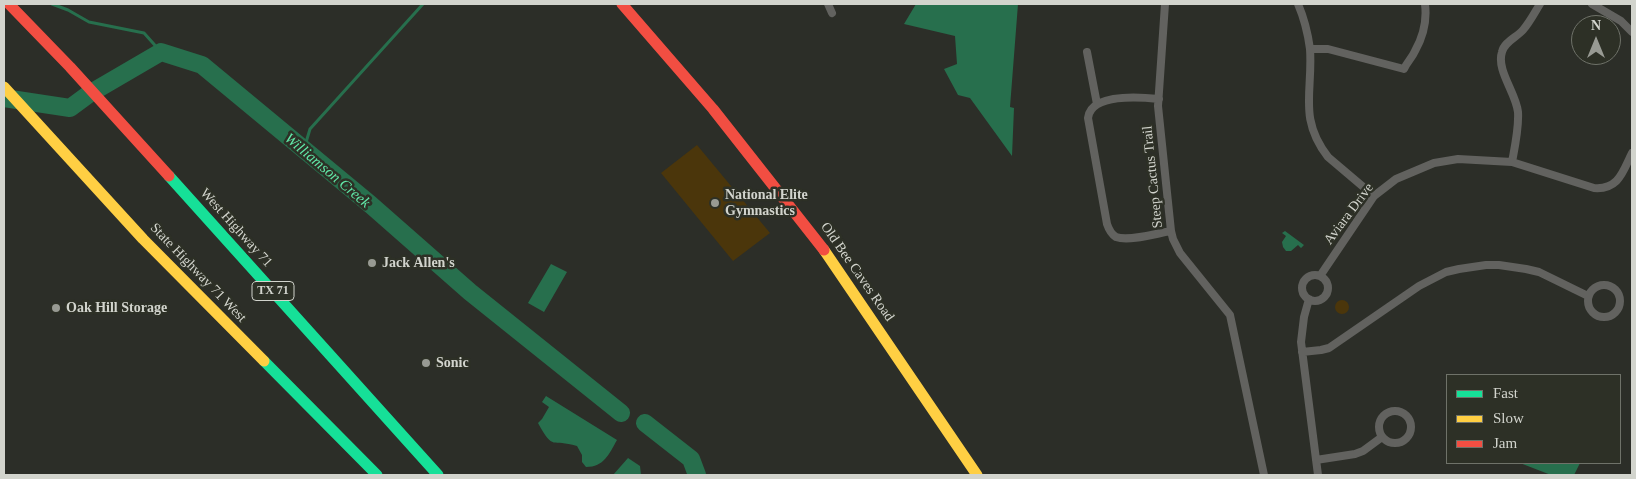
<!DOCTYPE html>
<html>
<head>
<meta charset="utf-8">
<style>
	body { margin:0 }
	#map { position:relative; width:1636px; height:479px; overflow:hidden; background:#2c2e28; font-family:Georgia,serif }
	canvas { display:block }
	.frame { position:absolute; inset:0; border:5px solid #d2d4cd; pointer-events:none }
	.legend { position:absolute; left:1446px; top:374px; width:175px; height:90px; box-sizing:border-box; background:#2d3026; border:1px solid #6f7269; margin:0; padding:6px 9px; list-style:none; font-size:15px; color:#d2d4cd }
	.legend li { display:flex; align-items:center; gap:10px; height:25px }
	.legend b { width:25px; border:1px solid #6f7269 }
	.north { position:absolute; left:1571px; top:15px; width:50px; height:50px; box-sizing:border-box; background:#2d3026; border:1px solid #6f7269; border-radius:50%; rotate:0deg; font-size:14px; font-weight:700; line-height:20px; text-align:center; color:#d2d4cd }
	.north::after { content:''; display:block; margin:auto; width:18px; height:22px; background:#989a93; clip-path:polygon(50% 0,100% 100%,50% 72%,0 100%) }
</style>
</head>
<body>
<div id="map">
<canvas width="1636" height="479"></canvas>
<div class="frame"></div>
<ul class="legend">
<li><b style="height:6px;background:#16e098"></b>Fast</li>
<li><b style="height:6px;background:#ffcf43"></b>Slow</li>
<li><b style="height:6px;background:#f24e42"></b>Jam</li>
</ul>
<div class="north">N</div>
</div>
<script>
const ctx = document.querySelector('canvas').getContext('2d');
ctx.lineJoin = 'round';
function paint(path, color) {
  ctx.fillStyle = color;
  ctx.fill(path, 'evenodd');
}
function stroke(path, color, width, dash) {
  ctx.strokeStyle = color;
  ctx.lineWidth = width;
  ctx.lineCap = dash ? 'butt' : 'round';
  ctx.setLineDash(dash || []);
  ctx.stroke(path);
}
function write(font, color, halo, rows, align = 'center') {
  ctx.font = font + ' Georgia,serif';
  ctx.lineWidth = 5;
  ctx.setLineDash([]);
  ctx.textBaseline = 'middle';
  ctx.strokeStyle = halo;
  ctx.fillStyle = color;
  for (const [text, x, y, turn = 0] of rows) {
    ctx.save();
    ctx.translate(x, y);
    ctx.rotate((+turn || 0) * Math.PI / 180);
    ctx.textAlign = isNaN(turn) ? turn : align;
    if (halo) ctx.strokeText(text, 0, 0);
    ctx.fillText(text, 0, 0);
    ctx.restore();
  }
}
paint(new Path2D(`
	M697 145 770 233 733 261 661 173Z
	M1335 307a7 7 0 1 1 14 0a7 7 0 1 1-14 0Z`), '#4b360b');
paint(new Path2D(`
	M916 4H1018L1010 107 1014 108 1012 156 970 98 958 95 944 69 957 64 955 36 904 24Z
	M1285 231 1304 245 1301 248 1298 245 1291 251H1286L1283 247 1282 242 1286 236 1282 233Z
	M551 264 567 272 544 312 528 303Z
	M546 396 617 440C609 454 604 467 586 467L582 462V455L577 446C551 438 554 452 538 423L542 419 549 407 542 402Z
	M628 458 640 466 641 475H613Z
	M1520 463H1580L1574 475H1551Z`), '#276f4d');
stroke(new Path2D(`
	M52 4 68 10 89 22 144 33 161 52
	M304 149 310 129 423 4`), '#276f4d', 3);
stroke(new Path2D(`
	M4 98 70 108 89 94 161 52 202 65 371 205 470 292 621 413
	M645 423 691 459 697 475`), '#276f4d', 18);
stroke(new Path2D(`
	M828 4 832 13
	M1165 4 1158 106 1171 231 1173 239 1180 253 1230 315 1264 475
	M1298 4C1304 18 1308 34 1310 49 1313 92 1298 118 1328 157L1374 196
	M1592 4 1621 21 1632 32
	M1310 49H1328L1404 69C1407 62 1412 58 1415 51 1423 37 1427 20 1425 4
	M1087 52 1097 104
	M1159 99C1140 97 1091 93 1088 118L1107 224C1109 230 1111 234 1116 237 1129 242 1158 233 1171 231
	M1512 162C1515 146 1519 128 1518 112 1516 93 1496 70 1502 52 1504 42 1517 37 1523 30 1530 22 1535 12 1540 4
	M1302 288a13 13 0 1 1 26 0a13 13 0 1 1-26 0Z
	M1320 276 1374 196 1396 179 1434 163 1458 159 1512 162 1594 188C1619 190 1623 171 1632 153
	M1588 301a16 16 0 1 1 32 0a16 16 0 1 1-32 0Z
	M1309 299 1304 317 1301 342 1318 475
	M1302 352 1321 350 1329 348 1419 286 1446 272 1459 269 1486 265H1499L1526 269 1539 272 1588 296
	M1379 427a16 16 0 1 1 32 0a16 16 0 1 1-32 0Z
	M1316 460 1355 454 1363 451 1382 437`), '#62625f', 8);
stroke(new Path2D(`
	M169 176 438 475
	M264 361 377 475`), '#16e098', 11);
stroke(new Path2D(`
	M4 87 143 239 264 361
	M824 250 977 475`), '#ffcf43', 11);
stroke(new Path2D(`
	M9 4 70 67 169 176
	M622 4 713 109 824 250`), '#f24e42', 11);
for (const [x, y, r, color] of [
	[715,203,5,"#989a93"],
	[372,263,5,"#989a93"],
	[56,308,5,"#989a93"],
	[426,363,5,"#989a93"]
]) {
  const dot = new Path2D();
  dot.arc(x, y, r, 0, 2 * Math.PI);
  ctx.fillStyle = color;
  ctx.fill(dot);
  stroke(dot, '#2d3026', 2);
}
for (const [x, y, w] of [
	[273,291,42]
]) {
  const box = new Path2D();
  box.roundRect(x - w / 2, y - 9.5, w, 19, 4);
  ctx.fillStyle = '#2d3026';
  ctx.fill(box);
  stroke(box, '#d2d4cd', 1);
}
write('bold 12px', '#d2d4cd', null, [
	["TX 71",273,291]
]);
write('14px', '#d2d4cd', '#2d3026', [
	["Steep Cactus Trail",1153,177,-96],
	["Aviara Drive",1349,214,-53],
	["West Highway 71",236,228,48],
	["Old Bee Caves Road",857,272,55],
	["State Highway 71 West",198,273,46]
]);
write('bold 14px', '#d2d4cd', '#2d3026', [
	["National Elite",725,195],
	["Gymnastics",725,211],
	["Jack Allen's",382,263],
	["Oak Hill Storage",66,308],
	["Sonic",436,363]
], 'left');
write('italic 15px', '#61e8a8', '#2d3026', [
	["Williamson Creek",327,171,40]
]);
</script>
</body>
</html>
